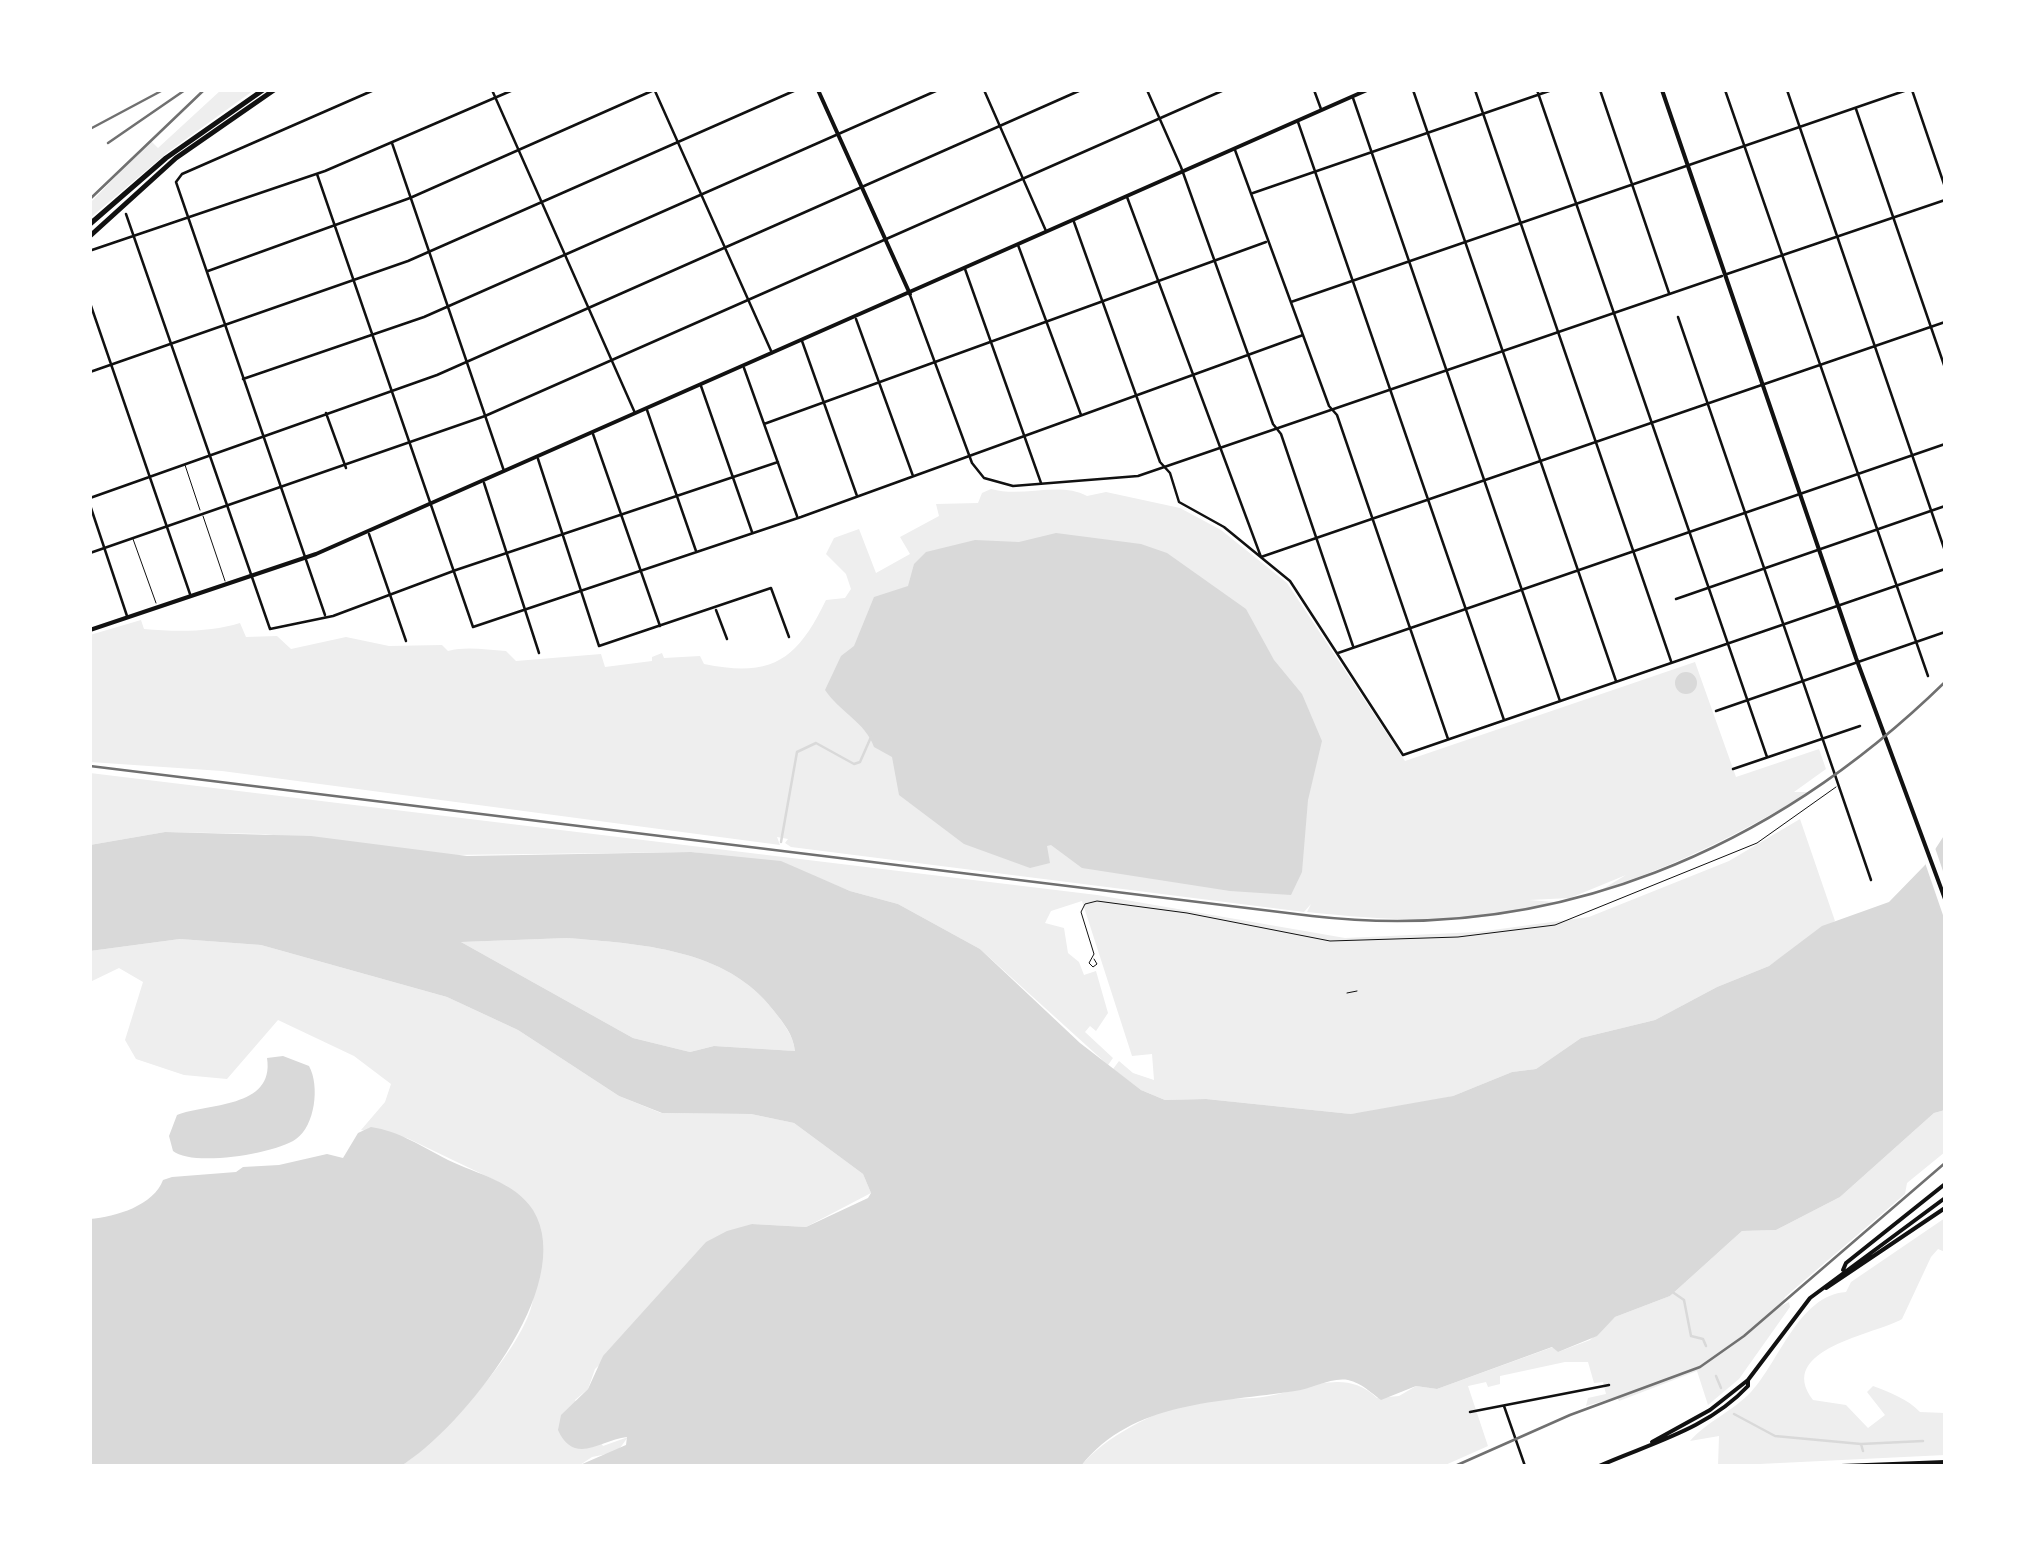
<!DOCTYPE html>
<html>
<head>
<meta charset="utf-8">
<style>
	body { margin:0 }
	#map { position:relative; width:2035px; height:1556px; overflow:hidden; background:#fff; font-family:"PT Sans",sans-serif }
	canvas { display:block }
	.frame { position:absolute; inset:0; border:92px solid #fff; pointer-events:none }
</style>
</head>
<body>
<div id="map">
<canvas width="2035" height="1556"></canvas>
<div class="frame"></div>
</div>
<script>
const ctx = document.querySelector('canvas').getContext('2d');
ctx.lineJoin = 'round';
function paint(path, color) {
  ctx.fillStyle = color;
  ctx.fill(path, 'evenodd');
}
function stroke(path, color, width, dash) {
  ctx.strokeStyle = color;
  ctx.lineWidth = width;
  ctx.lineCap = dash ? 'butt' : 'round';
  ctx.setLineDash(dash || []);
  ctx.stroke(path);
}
paint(new Path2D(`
	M221 90H254L168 152 90 218V203L151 141 158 148Z
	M991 489C1023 498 1059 481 1087 496L1106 492 1180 508 1221 530 1287 583 1405 761 1695 662 1736 777 1819 749 1826 769 1794 792H1810C1743 832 1676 866 1601 890L1626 875 1570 898 1529 900 1554 902C1478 928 1385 920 1307 912L1311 904 1304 912 791 847 785 843 788 839 777 837 780 845 222 771 90 762V635L141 620 144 629C177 632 212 632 240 623L246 637 277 636 291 649 346 637 389 646 442 645 448 651C467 646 486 650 506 651L516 661 601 654 605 667 652 661V657L662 653 664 658 700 656 704 664C772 678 797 660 826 600L845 598 851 589 846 574 826 554 834 538 859 529 876 573 910 554 900 537 939 516 936 504 978 503 982 493Z
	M90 773 1097 895 1345 938 1478 932 1589 917 1729 861 1800 819 1835 921 1769 966 1717 987 1655 1020 1581 1038 1536 1069 1512 1072 1453 1096 1391 1110 1351 1114 1206 1099 1165 1100 1141 1090 1113 1069 1119 1061 1133 1073 1154 1080 1152 1054 1132 1056 1082 901 1051 911 1045 923 1064 928 1068 953 1079 962 1084 975 1096 971 1108 1013 1096 1031 1090 1026 1085 1032 1113 1058 1108 1065 980 949 898 904 850 891 783 863 691 852 450 855 265 834 165 832 90 845Z
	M567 938C639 944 727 948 774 1011 784 1024 793 1035 795 1051L714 1046 690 1052 633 1038 461 942Z
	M180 939 261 945 447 997 518 1030 619 1096 661 1113 751 1114 794 1123 863 1174 871 1193 806 1227 752 1224 595 1369 588 1389 575 1400 603 1446 628 1437 617 1452 592 1457 580 1465 401 1466C439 1442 527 1345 533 1299 536 1281 512 1208 507 1186L407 1138 361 1130 385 1102 391 1084 354 1056 278 1020 227 1079 184 1075 136 1059 125 1040 143 982 119 968 90 982V951Z
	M1945 1110V1152L1907 1183 1905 1194 1785 1297 1781 1306 1789 1302 1790 1307 1739 1379 1708 1405 1697 1371 1619 1401 1617 1397 1586 1406 1588 1398 1606 1394 1603 1382 1594 1383 1588 1362H1565L1500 1376V1384L1488 1387 1486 1382 1468 1386 1488 1446 1443 1466H1081C1103 1438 1157 1410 1192 1402 1218 1396 1243 1401 1269 1396 1306 1389 1346 1367 1377 1398L1399 1396 1416 1386 1437 1389 1553 1347 1558 1352 1590 1340 1615 1317 1670 1296 1742 1231 1776 1230 1840 1197 1934 1113Z
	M1945 1218V1252L1938 1249 1931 1257 1902 1319C1877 1334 1774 1349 1813 1400L1846 1405 1868 1428 1885 1415 1867 1392 1873 1386C1889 1392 1908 1399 1920 1412L1945 1413V1455L1718 1466 1719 1436 1690 1441C1705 1423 1733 1411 1751 1392 1779 1362 1799 1295 1846 1292L1851 1282Z`), '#eee');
paint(new Path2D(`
	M1056 533 1141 544 1167 553 1246 609 1274 660 1302 694 1322 741 1308 800 1302 872 1291 895 1230 891 1082 868 1051 845 1047 846 1050 863 1030 868 964 844 899 795 892 757 874 747C866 723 839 711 825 690L841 656 854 646 874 597 908 586 914 564 926 552 975 540 1019 542Z
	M1675 683a11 11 0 1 1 22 0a11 11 0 1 1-22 0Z
	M165 832 311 836 467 856 691 852 781 861 850 891 898 904 980 949 1080 1043 1141 1090 1165 1100 1206 1099 1351 1114 1453 1096 1512 1072 1536 1069 1581 1038 1655 1020 1717 987 1769 966 1822 926 1889 902 1925 865 1945 834V1110L1934 1113 1840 1197 1776 1230 1742 1231 1670 1296 1615 1317 1597 1336 1558 1352 1552 1347 1437 1389 1416 1386 1381 1400C1371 1393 1362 1383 1348 1380 1331 1377 1312 1389 1295 1391 1220 1403 1133 1400 1081 1466H559L580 1465 626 1445 627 1437C601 1440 574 1466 558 1430L561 1415 588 1389 603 1356 706 1242 727 1231 752 1224 806 1227 868 1198 871 1193 863 1174 794 1123 751 1114 662 1113 619 1096 518 1030 447 997 261 945 180 939 90 951V845ZM567 938C639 944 727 948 774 1011 784 1024 793 1034 795 1051L714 1046 690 1052 633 1038 461 942Z
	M283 1056 309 1066C320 1086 315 1126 296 1139 275 1154 192 1167 173 1151L169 1136 177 1115C206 1103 275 1109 267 1058Z
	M371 1127C399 1131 423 1147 448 1160 477 1174 515 1182 533 1210 579 1285 461 1429 401 1466H90V1219C116 1217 154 1205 163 1180L172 1177 236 1172 243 1167 279 1165 327 1154 343 1158 358 1133Z`), '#d9d9d9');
paint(new Path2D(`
	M1933 842 1945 877V921L1923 857Z`), '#fff');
stroke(new Path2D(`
	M781 842 797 752 816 743 854 764 860 762 871 737
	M1671 1291 1684 1300 1691 1336 1703 1339 1706 1346
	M1716 1376 1721 1388
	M1734 1414 1775 1436 1861 1444 1863 1451
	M1861 1444 1923 1441`), '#d9d9d9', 2.5);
stroke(new Path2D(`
	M185 465 200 510
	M203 516 225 581
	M133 539 156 603
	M1094 959 1097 964 1093 967 1089 963 1094 954 1081 912 1085 904 1097 901 1187 913 1330 941 1458 937 1555 925 1757 843 1836 787`), '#111', 1);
stroke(new Path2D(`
	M1347 993 1357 991`), '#111', 1);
stroke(new Path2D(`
	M492 90 635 413
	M984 90 1046 231
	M1147 90 1181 167 1273 424 1281 434 1353 646
	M1314 90 1321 109
	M1413 90 1616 681
	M1475 90 1671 661
	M1537 90 1767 757
	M1600 90 1669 293
	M1725 90 1928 676
	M1787 90 1945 551
	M1912 90 1945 187
	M655 91 772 353
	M1353 98 1560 701
	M1856 109 1945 368
	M1298 122 1504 720
	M392 143 504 471
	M1235 150 1329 406 1337 415 1448 739
	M317 174 473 627 801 517 1303 335
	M1253 193 1552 90
	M1127 197 1261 557 1945 322
	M126 214 270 629 333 616 456 570 778 462
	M1074 222 1160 462 1170 473 1179 502 1224 527 1290 581 1403 755 1945 569
	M1018 245 1081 415
	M92 250 325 171 513 90
	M965 269 1041 483
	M208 271 410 198 654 90
	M1727 274 1945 200
	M1291 302 1907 90
	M90 303 190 594
	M1678 317 1871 880
	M856 319 913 476
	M802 341 857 496
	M744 368 797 516
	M90 372 408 261 796 90
	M243 379 424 317 938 90
	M701 386 752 532
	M647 410 696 551
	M326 413 346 468
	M764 424 1266 242
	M593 434 660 626
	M538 459 599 646 771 588 789 637
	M484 483 539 653
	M90 498 437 375 1081 90
	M90 505 127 616
	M369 534 406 641
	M1676 599 1945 506
	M716 610 727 639
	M325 615 176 182 182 174 374 90
	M1338 653 1945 444
	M1716 711 1945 632
	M1733 769 1860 726
	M1504 1406 1525 1466
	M1470 1412 1609 1385`), '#111', 2.5);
stroke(new Path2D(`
	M910 295 972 463 984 478 1013 486 1138 476 1722 276
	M90 553 485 416 1224 90`), '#111', 2.5);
stroke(new Path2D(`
	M818 90 910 294
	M90 630 316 554 1367 90
	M1841 1466 1945 1462`), '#111', 4);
stroke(new Path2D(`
	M1662 90 1856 658 1945 899
	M1843 1270 1846 1263 1945 1184
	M1826 1288 1945 1208
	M1652 1442 1710 1410 1748 1380
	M1599 1466C1651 1443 1708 1429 1748 1386V1380L1810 1298 1945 1198`), '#111', 4);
stroke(new Path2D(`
	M90 224 166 158 263 90
	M90 236 176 158 274 90`), '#111', 5);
stroke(new Path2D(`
	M90 199 204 90`), '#707070', 2.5);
stroke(new Path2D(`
	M90 129 163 90
	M108 143 185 90
	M90 766 1312 916C1555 944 1773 850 1945 682
	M1455 1466 1570 1415 1700 1367 1744 1336 1945 1163`), '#707070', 2.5);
</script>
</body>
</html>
